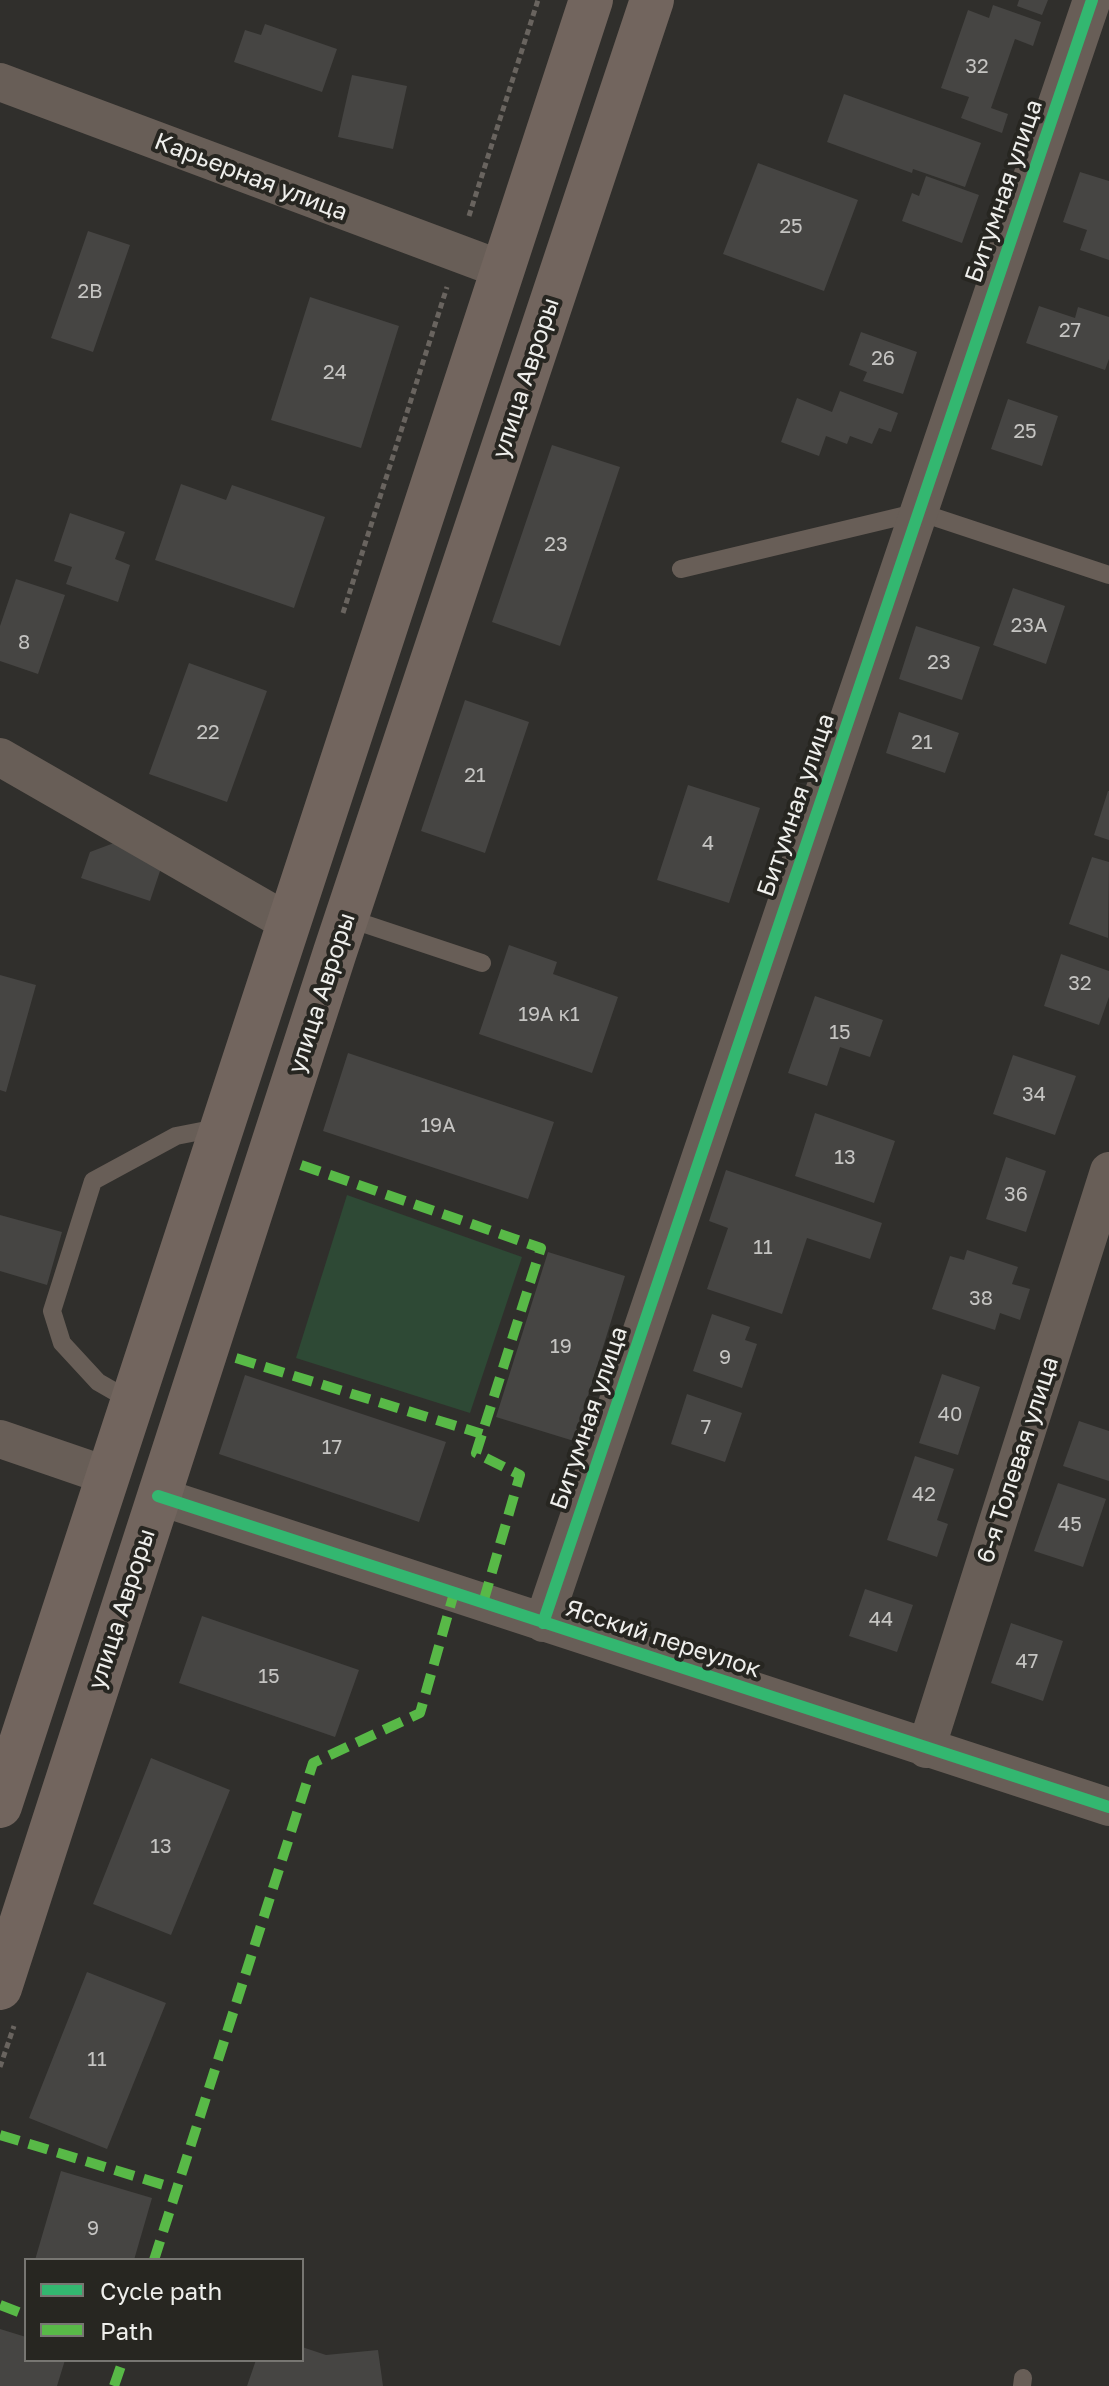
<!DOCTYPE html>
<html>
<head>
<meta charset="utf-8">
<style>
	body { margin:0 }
	#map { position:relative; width:1109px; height:2386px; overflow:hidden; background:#302f2c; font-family:"Golos Text",sans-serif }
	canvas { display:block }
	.legend { position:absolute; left:24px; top:2258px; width:280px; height:104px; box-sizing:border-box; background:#272621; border:2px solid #777672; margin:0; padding:10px 14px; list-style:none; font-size:24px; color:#efefec }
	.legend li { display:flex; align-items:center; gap:16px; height:40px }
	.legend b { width:40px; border:2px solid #777672 }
</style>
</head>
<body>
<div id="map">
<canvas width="1109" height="2386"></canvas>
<ul class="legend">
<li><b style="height:10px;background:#33b770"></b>Cycle path</li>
<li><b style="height:10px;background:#58b947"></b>Path</li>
</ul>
</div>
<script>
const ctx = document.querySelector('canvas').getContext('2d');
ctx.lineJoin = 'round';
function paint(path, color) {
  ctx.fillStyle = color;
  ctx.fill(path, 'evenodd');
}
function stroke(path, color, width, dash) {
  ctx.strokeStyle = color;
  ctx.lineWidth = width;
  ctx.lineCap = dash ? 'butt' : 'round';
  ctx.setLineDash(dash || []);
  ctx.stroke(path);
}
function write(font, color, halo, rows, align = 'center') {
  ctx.font = font + ' "Golos Text",sans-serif';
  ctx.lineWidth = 8;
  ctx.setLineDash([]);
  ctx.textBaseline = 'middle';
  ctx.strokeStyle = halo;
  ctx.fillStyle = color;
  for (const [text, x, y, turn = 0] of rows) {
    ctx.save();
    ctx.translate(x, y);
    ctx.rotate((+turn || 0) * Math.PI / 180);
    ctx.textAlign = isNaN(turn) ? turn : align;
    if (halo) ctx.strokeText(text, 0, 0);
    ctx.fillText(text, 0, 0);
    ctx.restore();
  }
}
paint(new Path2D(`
	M347 1195 522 1257 470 1413 296 1358Z`), '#2e4935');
paint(new Path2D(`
	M1019 0H1048L1042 15 1017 6Z
	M993 5 1041 22 1033 46 1015 39 991 108 1008 114 1002 133 961 118 969 97 941 88 968 10 989 18Z
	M265 24 337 49 322 92 234 62 245 30 261 35Z
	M352 75 407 86 393 149 338 137Z
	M844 94 981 143 965 187 913 169 912 173 827 142Z
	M758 163 858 200 824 291 723 254Z
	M1080 172 1109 181V260L1080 250 1087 230 1063 222Z
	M926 176 979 195 962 243 902 221 912 193 919 196Z
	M88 231 130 245 93 352 51 338Z
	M310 297 399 326 361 448 271 420Z
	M1039 306 1075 318 1078 307 1109 317V359L1105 370 1026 343Z
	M861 332 917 352 903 394 863 381 867 372 849 365Z
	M840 391 898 413 891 432 879 428 872 444 850 436 847 444 826 436 819 456 781 442 797 398 832 412Z
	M1008 399 1058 416 1042 466 991 449Z
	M552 445 620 467 560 646 492 622Z
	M181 484 226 500 232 485 325 517 294 608 155 560Z
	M70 513 125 532 115 559 130 565 118 602 66 584 72 567 54 561Z
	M16 579 65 595 38 674 0 661V626Z
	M1013 588 1065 606 1046 664 993 645Z
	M916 626 980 647 962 700 899 679Z
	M189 663 267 691 227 802 149 774Z
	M465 700 529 722 485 853 421 831Z
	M899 712 959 733 945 773 886 753Z
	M688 785 760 808 729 903 657 880Z
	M1108 791H1109V840L1094 835Z
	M114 843 164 859 150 901 81 878 90 852Z
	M1092 857 1109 862 1108 938 1069 924Z
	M509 945 557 962 553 974 618 997 592 1073 479 1034Z
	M1061 954 1109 971V997L1099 1025 1044 1006Z
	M0 975 36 985 6 1092 0 1090Z
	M815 996 883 1020 870 1057 840 1047 827 1086 788 1073Z
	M348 1053 554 1122 528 1199 323 1131Z
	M1013 1055 1076 1076 1055 1135 993 1114Z
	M815 1113 895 1141 874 1203 795 1176Z
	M1006 1157 1046 1171 1026 1232 986 1219Z
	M726 1170 882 1223 870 1259 807 1238 782 1314 707 1289 728 1228 709 1221Z
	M0 1215 62 1232 47 1285 0 1271Z
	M967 1250 1018 1267 1012 1284 1030 1289 1020 1320 1000 1313 995 1330 932 1309 950 1256 964 1260Z
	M548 1252 625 1276 574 1441 496 1417Z
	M712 1314 750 1327 745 1340 757 1344 742 1388 693 1371Z
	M942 1374 980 1387 958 1455 919 1443Z
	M245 1375 446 1442 419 1522 219 1454Z
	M687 1394 742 1413 725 1462 671 1444Z
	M1079 1421 1109 1431V1481L1063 1466Z
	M915 1456 954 1469 937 1520 948 1524 937 1557 887 1540Z
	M1058 1483 1106 1499 1083 1567 1034 1551Z
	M865 1589 913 1605 897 1652 849 1636Z
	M202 1616 359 1670 335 1737 179 1683Z
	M1011 1623 1063 1641 1043 1701 991 1683Z
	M151 1758 230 1790 171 1935 93 1904Z
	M87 1972 166 2003 107 2149 29 2118Z
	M61 2171 152 2198 134 2260H35Z
	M0 2329 26 2337V2360H65L57 2386H0Z
	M302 2347 326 2355 378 2350 383 2386H247L256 2360H302Z`), '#464543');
stroke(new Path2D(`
	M469 216 538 0
	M343 613 447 287
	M0 2067 14 2026`), '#69645f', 5, [6, 4]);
stroke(new Path2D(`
	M681 569 919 512 1109 575
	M347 918 482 963
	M131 1401 98 1382 62 1343 52 1311 93 1181 176 1136 222 1127
	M1022 2386 1023 2378`), '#685e57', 18);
stroke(new Path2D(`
	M0 82 503 270
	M0 757 289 923
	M0 1439 108 1476
	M158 1496 1109 1807
	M543 1623 1092 0
	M926 1749 1109 1171`), '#685e57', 38);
stroke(new Path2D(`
	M0 1806 591 0
	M0 1988 335 952 652 0`), '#72655e', 44);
stroke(new Path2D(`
	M301 1165 541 1248 476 1453 520 1475 483 1603
	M236 1358 482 1434
	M0 2135 177 2189
	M154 2260 313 1763 420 1713 454 1593
	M0 2305 26 2315
	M114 2386 123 2360`), '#58b947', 10, [20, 10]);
stroke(new Path2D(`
	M158 1496 1109 1807
	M543 1623 1092 0`), '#33b770', 12);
write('20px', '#c5c4c2', null, [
	["32",977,67],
	["25",791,227],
	["2В",90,292],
	["27",1070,331],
	["26",883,359],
	["24",335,373],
	["25",1025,432],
	["23",556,545],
	["23А",1029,626],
	["8",24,643],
	["23",939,663],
	["22",208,733],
	["21",922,743],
	["21",475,776],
	["4",708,844],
	["32",1080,984],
	["19А к1",549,1015],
	["15",840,1033],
	["34",1034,1095],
	["19А",438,1126],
	["13",845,1158],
	["36",1016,1195],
	["11",763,1248],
	["38",981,1299],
	["19",561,1347],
	["9",725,1358],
	["40",950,1415],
	["7",706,1428],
	["17",332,1448],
	["42",924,1495],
	["45",1070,1525],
	["44",881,1620],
	["47",1027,1662],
	["15",269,1677],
	["13",161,1847],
	["11",97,2060],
	["9",93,2229]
]);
write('24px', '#efefec', '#272621', [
	["Карьерная улица",251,177,21],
	["Битумная улица",1004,191,-71],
	["улица Авроры",526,378,-72],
	["Битумная улица",796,805,-71],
	["улица Авроры",322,993,-72],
	["Битумная улица",589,1418,-71],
	["6-я Толевая улица",1018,1460,-72],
	["улица Авроры",122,1609,-72],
	["Ясский переулок",663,1639,18]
]);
</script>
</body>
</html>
